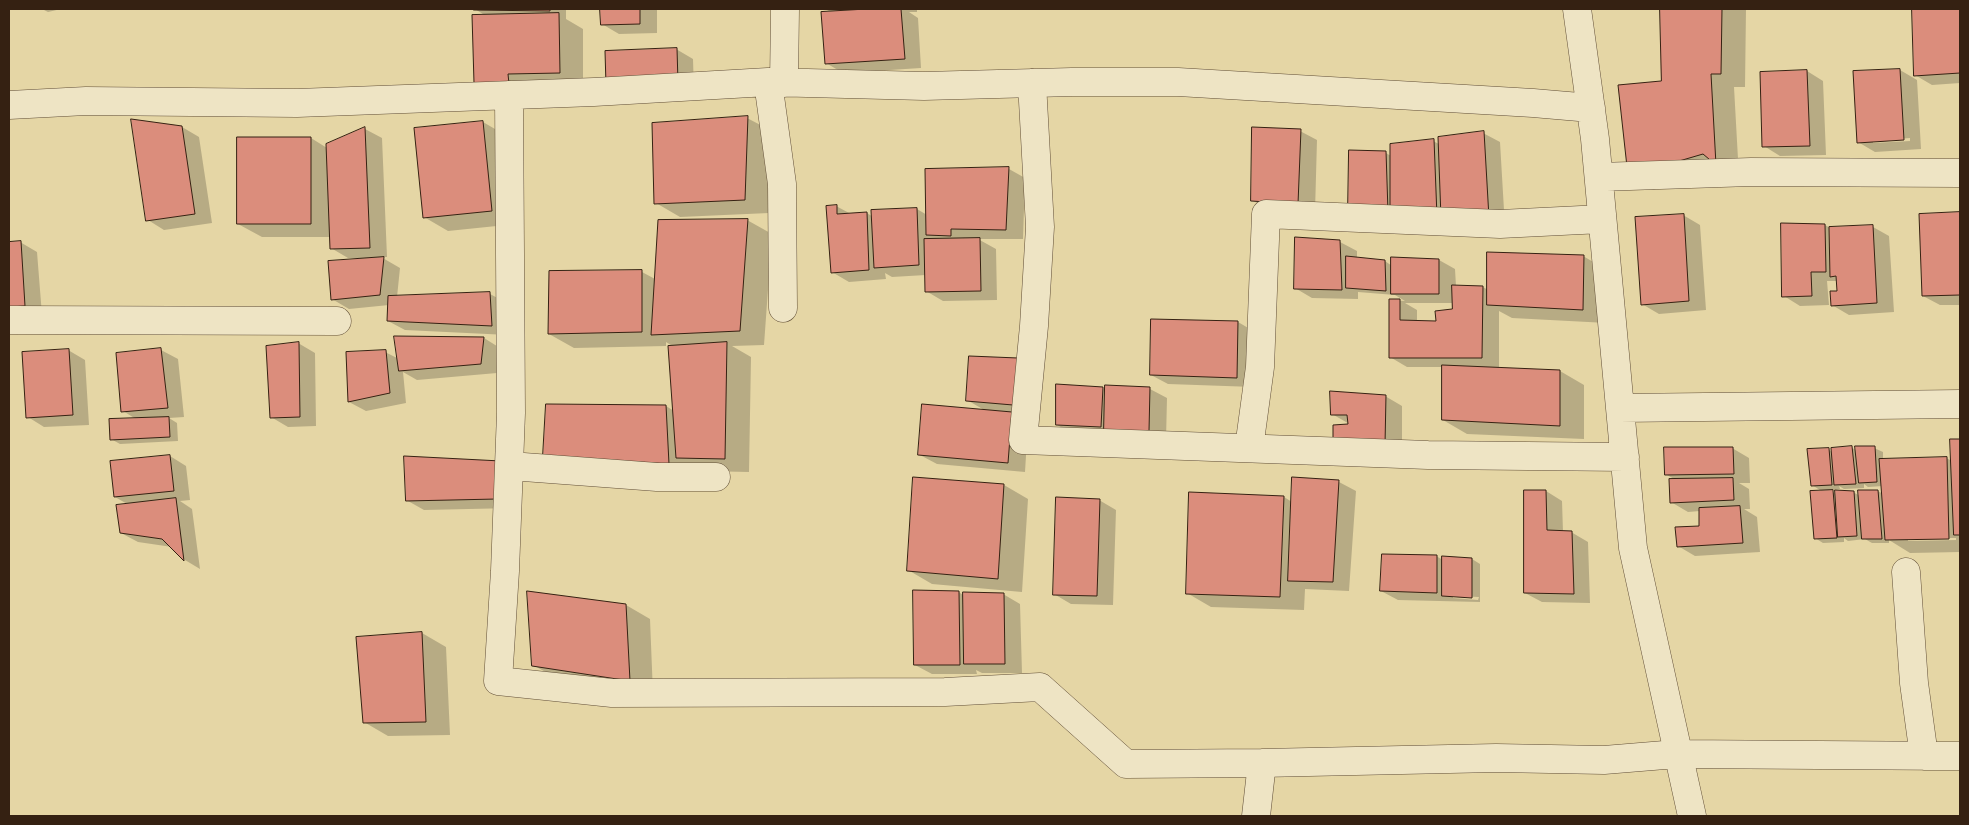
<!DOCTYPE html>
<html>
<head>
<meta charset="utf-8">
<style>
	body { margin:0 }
	#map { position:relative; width:1969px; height:825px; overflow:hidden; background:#e5d6a5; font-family:"Libre Caslon Text",serif }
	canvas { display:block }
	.frame { position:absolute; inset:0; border:10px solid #352112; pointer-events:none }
</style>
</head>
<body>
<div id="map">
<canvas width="1969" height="825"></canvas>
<div class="frame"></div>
</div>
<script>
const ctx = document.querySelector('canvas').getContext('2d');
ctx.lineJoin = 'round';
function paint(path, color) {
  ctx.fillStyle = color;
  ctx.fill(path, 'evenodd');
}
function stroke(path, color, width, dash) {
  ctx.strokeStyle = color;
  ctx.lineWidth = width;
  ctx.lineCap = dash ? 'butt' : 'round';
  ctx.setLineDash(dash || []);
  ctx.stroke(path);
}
paint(new Path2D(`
	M42 9H61L48 12Z
	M475 9H564L566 10V19L583 29V86L500 96 486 16Z
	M601 9H657V33L619 34 602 24Z
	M825 9H917V12H909L918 18 921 68 843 73 826 63 831 12Z
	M1661 9H1746L1745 87H1734L1739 177 1724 168 1653 190 1629 176 1662 82Z
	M1913 9H1960V83L1932 85 1915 75Z
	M676 49 693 59 694 92 624 94Z
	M1900 70 1917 80 1921 149 1875 152 1858 142ZM1910 138V141L1873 143V141Z
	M1807 71 1823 81 1826 155 1780 156 1764 146Z
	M747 118 772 131 769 213 680 217 656 203Z
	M483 122 507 136 516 224 448 231 424 217Z
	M182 127 199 137 212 223 164 230 148 220Z
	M365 129 382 138 387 257H381L400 268 397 297 490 294 507 303 508 335 405 330 388 321 389 305 349 309 332 299 357 258H348L331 248V237H262L238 224 239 138H311L327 148V144Z
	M1300 131 1317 140 1315 212 1269 210 1252 200Z
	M1483 133 1500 142 1505 227 1366 220 1386 153 1391 156 1433 141 1439 144Z
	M1009 169 1025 178 1023 239H978L996 249 997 300 943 301 926 291V275L892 277 885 273 886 279 849 282 832 272 836 206 851 214 867 213 873 217 872 211 917 209 927 215Z
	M1960 213V305H1940L1923 296 1920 215Z
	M1683 215 1700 225 1706 310 1659 314 1642 304Z
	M747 220 772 234 764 345 732 346 751 357 749 472 702 471 693 477 547 405 666 406 674 411V347L666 342V346L574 348 549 334 642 272 655 279Z
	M1825 225 1830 228 1873 227 1889 236 1894 312 1849 315 1832 305 1838 292 1837 281H1827L1829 305 1800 306 1784 296Z
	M20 242 37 252 42 315 9 318V243Z
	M1340 242 1357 251V259L1385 261 1392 266 1439 260 1455 269 1456 286 1483 287 1488 290 1583 256 1607 270V323L1512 318 1499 311V368L1560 371 1584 385V439L1467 434 1443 420V367H1407L1390 357V300L1405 301 1395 295 1358 292V299L1312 298 1295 288ZM1405 303H1453V311L1437 322 1417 321V310Z
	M1238 322 1255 332 1254 387 1168 384 1151 375Z
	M484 338 500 348 497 373 417 380 403 372 406 403 366 411 349 402 385 352 399 359Z
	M298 343 315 353 316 426 288 427 271 417Z
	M68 350 85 360 89 425 44 427 28 417Z
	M161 350 178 359 184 417 169 418 177 423 178 441 120 444 111 439 136 419 123 411Z
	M1018 360 1028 423 1025 472 937 464 920 455 986 411 967 400Z
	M1106 387 1150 389 1167 398 1166 440 1074 434 1057 425 1103 388 1106 390Z
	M1385 396 1402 406V454L1332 414Z
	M1951 440H1960V552L1910 553 1889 540V543H1872L1865 539 1848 541 1844 538V542L1823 543 1815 538 1823 492 1812 485 1828 449 1832 452 1852 448 1856 450 1874 448 1883 452V460L1946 458 1952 461ZM1864 484 1868 487 1883 486V494L1878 491 1860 496 1853 492 1836 494 1829 490 1840 489 1839 486 1844 489 1864 488ZM1908 538H1956V540L1908 541Z
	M1732 448 1749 458 1750 483H1739L1749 489 1750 509H1744L1757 517 1760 552 1695 556 1678 546 1701 527 1700 511 1688 512 1671 502 1676 480 1667 475Z
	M170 456 186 466 190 500 180 501 192 509 200 569 185 560 172 547 138 542 121 533 129 505 115 497Z
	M405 457 514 508 424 510 408 501Z
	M1339 482 1356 491 1349 591 1305 589 1304 610 1211 607 1187 593 1284 497 1292 502Z
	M1004 485 1028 499 1022 592 932 584 908 570Z
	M1546 491 1562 501 1563 532H1571L1588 542 1590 603 1542 602 1525 593Z
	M1099 500 1116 510 1113 605 1071 604 1054 594Z
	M1436 556 1443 560 1472 559 1480 564V602L1398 600 1381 591ZM1453 596 1479 597 1478 600 1453 598Z
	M959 592 964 596 1003 594 1020 604 1022 673H982L976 670 977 674H932L915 665Z
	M626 605 650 619 653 694 558 679 533 665Z
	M422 633 446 647 450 735 388 736 364 722Z`), '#0003');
const building = new Path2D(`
	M473 9H550V11L474 10Z
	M600 9H640V24L601 25Z
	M867 9H901L905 59 825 64 821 12Z
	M1660 9H1722L1721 74H1711L1716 165 1703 154 1628 176 1618 85 1661 81Z
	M1912 9H1960V73L1914 76Z
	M559 13 560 73 508 74 509 84 474 83 472 15Z
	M677 48 678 83 606 85 605 51Z
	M1900 69 1904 140 1857 143 1853 71Z
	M1807 70 1810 146 1762 147 1760 72Z
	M748 116 745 200 654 204 652 123Z
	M131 119 182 126 195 214 146 221Z
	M483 121 492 211 423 218 414 128Z
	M365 127 370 248 330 249 326 144Z
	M1252 127 1301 129 1298 204 1251 201Z
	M1484 131 1489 218H1441L1438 137Z
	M237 137H311V224H237Z
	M1434 139 1437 217H1390V144Z
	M1349 150 1386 151 1388 212 1348 211Z
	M1009 167 1006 230 951 229V236L926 235 925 169Z
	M837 205V214L867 212 869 270 831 273 826 206Z
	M917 208 919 265 874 268 871 210Z
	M1960 212V295L1922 296 1919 214Z
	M1684 214 1689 301 1641 305 1635 217Z
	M748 219 740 331 651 335 658 220Z
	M1781 223 1825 224 1826 272H1811L1812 296 1782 297Z
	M1873 225 1877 303 1831 306 1830 291H1837L1836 276 1830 277 1829 227Z
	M1295 237 1340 240 1342 290 1294 289Z
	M980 238 981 291 925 292 924 239Z
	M21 241 25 306 9 307V242Z
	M1487 252 1584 255 1583 310 1487 305Z
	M1346 256 1385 260 1386 291 1346 288Z
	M384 257 380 295 331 300 328 261Z
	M1391 257 1439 259V294H1391Z
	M642 270V332L548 334 549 271Z
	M1452 285 1483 286 1482 358H1389V299H1400V320L1436 321 1435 311 1452 309Z
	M490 292 492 326 387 321 388 296Z
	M1151 319 1238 321 1237 378 1150 375Z
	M394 336 484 337 481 364 399 371Z
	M299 342 300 417 270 418 266 346Z
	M727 342 725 459 676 458 668 346Z
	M161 348 168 408 121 412 116 353Z
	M69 349 73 415 26 418 22 352Z
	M386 350 390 393 348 402 346 352Z
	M969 356 1018 358 1013 405 966 401Z
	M1442 365 1560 370V426L1442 420Z
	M1056 384 1103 387 1101 427 1056 425Z
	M1105 385 1150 387 1149 431 1104 430Z
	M1330 391 1386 395 1385 445 1333 442V425L1348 424 1347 415H1331Z
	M546 404 666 405 669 464 543 456Z
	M922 404 1012 412 1008 463 918 455Z
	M169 417 170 437 110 440 109 419Z
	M1950 439H1960V535H1954Z
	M1852 446 1856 484 1834 485 1831 448Z
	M1855 446H1875L1877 482 1859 483Z
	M1664 447H1733L1734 474 1665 475Z
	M1829 448 1832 485 1811 486 1807 449Z
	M170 455 174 491 114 497 110 461Z
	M404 456 501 461 497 499 406 501Z
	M1947 457 1949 539 1885 540 1879 459Z
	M913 477 1004 484 998 579 907 571Z
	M1292 477 1339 480 1333 582 1288 581Z
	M1733 478 1734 500 1670 503 1669 479Z
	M1524 490H1546L1547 530 1572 531 1574 594 1524 593Z
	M1833 490 1837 538 1814 539 1810 491Z
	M1835 490 1854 491 1857 536 1838 537Z
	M1858 490H1878L1882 539H1862Z
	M1189 492 1284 496 1280 597 1186 594Z
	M1056 497 1100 499 1097 596 1053 595Z
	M176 498 184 561 162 539 120 533 116 505Z
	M1740 506 1743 543 1677 547 1675 527 1699 526V508Z
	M1382 554 1437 555V593L1380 591Z
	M1442 556 1472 558V598L1442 596Z
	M913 590 959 591 960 665H914Z
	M527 591 626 604 630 681 532 666Z
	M963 592 1004 593 1005 664H964Z
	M422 632 426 722 363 723 356 637Z`);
paint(building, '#db8d7c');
stroke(building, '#352112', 1);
const street = new Path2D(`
	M1577 9 1595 139 1633 548 1692 816
	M768 82 782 184 783 308
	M784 83 785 9
	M1032 83 1040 227 1034 326 1023 440 1428 455 1625 457
	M509 95 511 413 505 571 498 681 612 693 945 692 1040 687 1126 764 1262 763 1496 758 1604 760 1677 754 1960 756
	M9 105 86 101 297 103 594 92 768 82 924 86 1072 82H1178L1533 103 1591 108
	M1599 177 1751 172 1960 173
	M9 320 337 321
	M1620 408 1960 404
	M1249 448 1260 367 1266 214 1500 224 1602 219
	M510 466 657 477H716
	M1906 572 1914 683 1924 756
	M1256 816 1262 763`);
stroke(street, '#614e37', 29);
stroke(street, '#eee4c4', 28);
</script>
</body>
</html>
